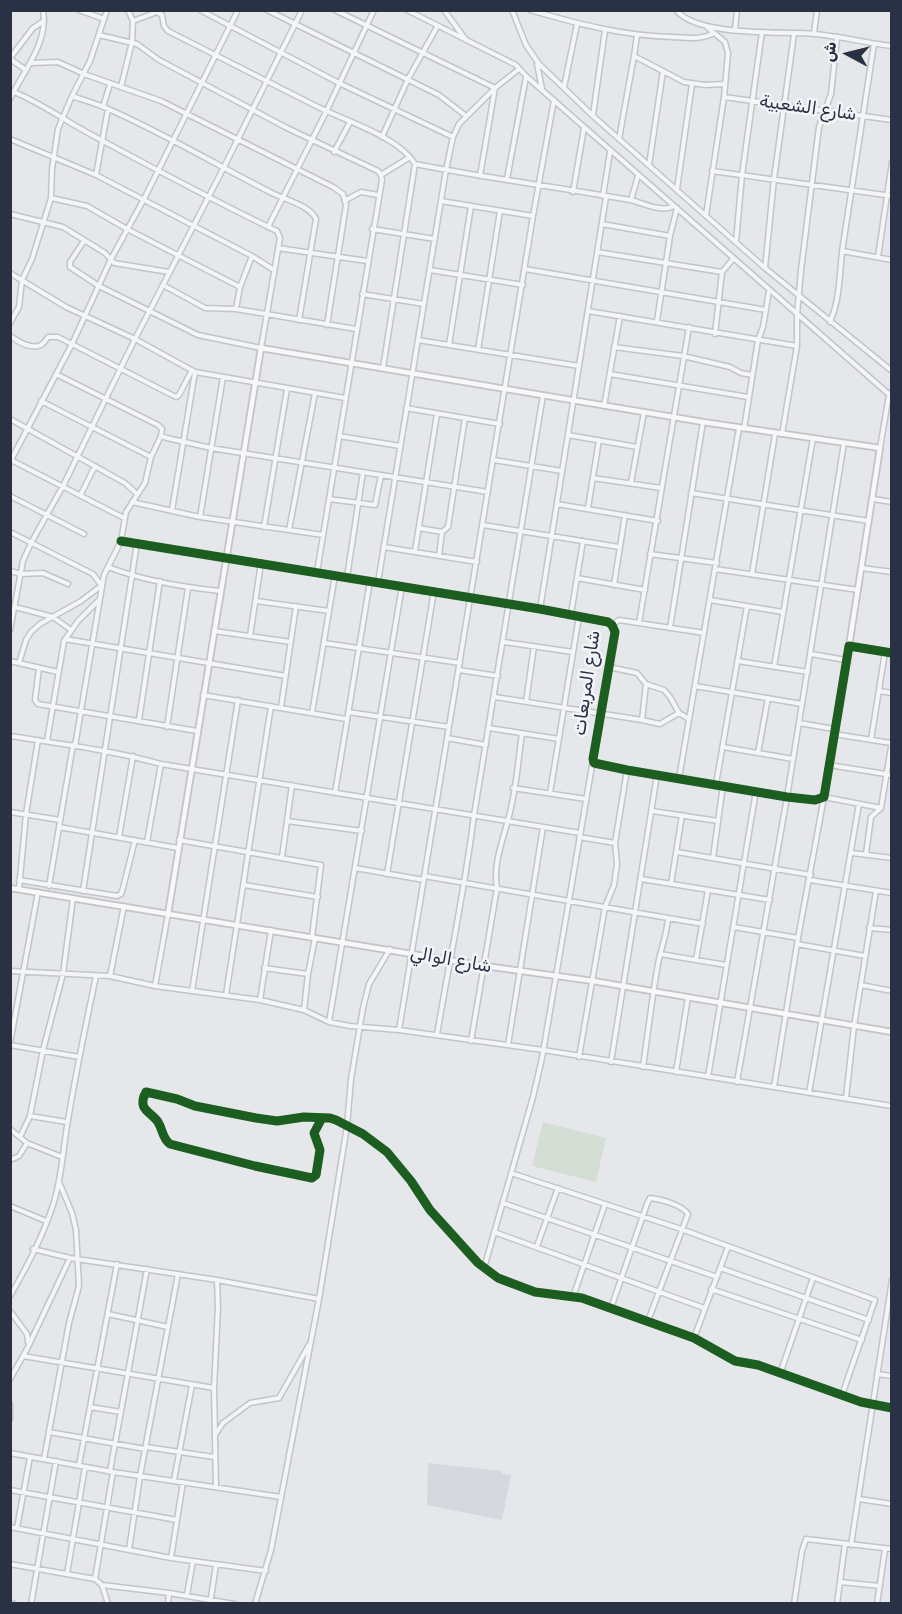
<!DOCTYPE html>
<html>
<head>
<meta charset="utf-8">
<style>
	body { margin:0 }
	#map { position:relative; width:902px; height:1614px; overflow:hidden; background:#e5e7ea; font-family:Rubik,Cairo,sans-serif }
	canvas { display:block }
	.frame { position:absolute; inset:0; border:12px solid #293145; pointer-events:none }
	.north { position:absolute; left:818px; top:24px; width:60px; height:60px; -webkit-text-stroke:4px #f3f5f9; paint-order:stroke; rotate:277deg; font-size:16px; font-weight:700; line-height:24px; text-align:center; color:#293145 }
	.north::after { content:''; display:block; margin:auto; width:21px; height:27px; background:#293145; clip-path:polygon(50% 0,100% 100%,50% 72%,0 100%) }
</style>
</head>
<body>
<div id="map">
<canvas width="902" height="1614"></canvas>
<div class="frame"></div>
<div class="north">ش</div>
</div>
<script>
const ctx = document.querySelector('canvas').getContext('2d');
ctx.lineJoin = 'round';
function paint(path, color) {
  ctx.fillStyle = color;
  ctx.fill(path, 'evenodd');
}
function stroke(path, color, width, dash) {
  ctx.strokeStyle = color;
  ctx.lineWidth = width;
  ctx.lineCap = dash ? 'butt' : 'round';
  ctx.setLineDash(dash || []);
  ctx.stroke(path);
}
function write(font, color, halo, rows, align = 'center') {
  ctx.font = font + ' Rubik,Cairo,sans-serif';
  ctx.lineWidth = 5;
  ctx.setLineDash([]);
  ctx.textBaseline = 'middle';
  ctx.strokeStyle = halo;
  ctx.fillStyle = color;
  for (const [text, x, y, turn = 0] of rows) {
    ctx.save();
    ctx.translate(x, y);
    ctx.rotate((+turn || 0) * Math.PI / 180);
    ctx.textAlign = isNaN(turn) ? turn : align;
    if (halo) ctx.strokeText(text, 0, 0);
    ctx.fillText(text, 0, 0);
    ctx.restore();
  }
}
paint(new Path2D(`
	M428 1463 502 1471V1474L511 1475 502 1520 427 1505Z`), '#d5d8df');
paint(new Path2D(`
	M543 1122 606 1138 596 1182 532 1166Z`), '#d4ded5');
const street = new Path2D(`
	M79 10 104 19
	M128 10 133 21
	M200 10 339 83 453 137
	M267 10 439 95 466 116
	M335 10 495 88 519 69
	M407 10 516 65 526 76 892 397
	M444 10 466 40
	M512 10 526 45 539 64 593 116 765 268 892 371
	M530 10C578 24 624 36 673 37 687 38 701 40 714 33
	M676 10C698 37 780 31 814 34 840 36 866 43 892 46
	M735 29 737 10
	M814 33 817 10
	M99 35 137 44 159 60 287 128 378 171 381 175
	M634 56 637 35
	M10 58 33 28 44 21
	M10 59 26 70
	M31 63 58 62 84 74 161 101 333 187 343 194 346 205 327 325
	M537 64 542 89
	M121 87 132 42 133 21 157 12 162 15 164 26 168 31C217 56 267 81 316 106 345 121 398 136 415 164L383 368
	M564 87 577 24
	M14 92C41 103 64 120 90 134 151 167 214 201 277 231L280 238 261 348 198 335 99 286 70 267V262L84 241
	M72 96C83 100 95 103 106 108 164 133 218 166 274 194 287 200 310 206 316 219L299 320
	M724 97 892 120
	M10 99C23 71 49 43 43 10
	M103 107 110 84
	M593 115 605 30
	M382 137 408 79 437 27
	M10 139 96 175 252 256 274 270
	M619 139 634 56 684 82 705 85 725 84
	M334 152 350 122
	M415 164C486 178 558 187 630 200 644 203 661 213 674 206
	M649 165 663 71
	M712 171 892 196
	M96 175 108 109
	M381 175 410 157
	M507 179 526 77
	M677 189 692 84
	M573 192 584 128
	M603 196 610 152
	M51 198 87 206 127 229 240 287
	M346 200 361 192 378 195
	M631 200 638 176
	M441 201 533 216
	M10 214 63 227 105 253 114 263 169 272
	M706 215 724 97 728 53 725 42 707 27
	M602 224 670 236
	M268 227 326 112 374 10
	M372 229 435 239
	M736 242 742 175 762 32
	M278 248 367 261
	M842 251 892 260
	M597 252 722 272
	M878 257 892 162
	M765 268 774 179 794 34
	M525 269 766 310
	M430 270 523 285
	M10 273 66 307 135 339 195 372 345 398
	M163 285 205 308 236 309 356 329
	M362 294 424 304
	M236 309 240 287 252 256
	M588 311 797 346
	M657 321 670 236 677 208
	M830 322C841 297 839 271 843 245 853 178 864 111 874 44
	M10 323 19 307 22 280 32 259 51 198 52 169 58 129 72 96 90 61 107 10
	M715 334 722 272 733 259
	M10 336C17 341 32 350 41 345 44 343 46 340 48 337H58L176 397 179 395 192 370
	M418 340 579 366
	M449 345 471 206
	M614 347 683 356 730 367 741 373 752 375
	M478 350 500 211
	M56 374 158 425 162 429 161 436 167 438 211 448 488 492
	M610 374 748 397
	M41 401 151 457
	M604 406 620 316
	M406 408 500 424
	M10 419 125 483 137 494
	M744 429 758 340 763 327 769 291
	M782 434 797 346V315L801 270 819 127 831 94 837 38
	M568 435 637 447
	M339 436 400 446
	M880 448 889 395 892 391
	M11 460 124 518
	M494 460 562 471
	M10 462 72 344 111 259 144 199 238 10
	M593 478 661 488
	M631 483 644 412
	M691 493 869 521
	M81 494 95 466
	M10 496 84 534
	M329 499 375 505 381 475
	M873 499 892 502
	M132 502 200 517 323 535
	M557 504 658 521
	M588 508 599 440
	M172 510 195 372
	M200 517 223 377
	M483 525 619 547
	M264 527 287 389
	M419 528 442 532 448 527 465 418
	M289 530 315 393
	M10 532 93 574 101 585
	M121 541 226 558
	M384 547 477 562
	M415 551 437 414
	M650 554 717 563
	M439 556 442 532
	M108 567C144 581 182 587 220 591
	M862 568 892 572
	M715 569 858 590
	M10 571 21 574 43 573 68 584
	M317 572 382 180 381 175
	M752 574 775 434
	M347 577 363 472
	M577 578 645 590
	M378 582 446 170 453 137 459 124 495 88 480 176
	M614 585 625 515
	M710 600 783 612
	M256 601 329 611
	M15 607 53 617 71 630
	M540 609 606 197
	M571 614 583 541
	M639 623 689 327
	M612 625 619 620 704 633
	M670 628 703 422
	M10 630 23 561 31 543 63 486 135 339 223 169 302 10
	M214 631 291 642
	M250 636 261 563
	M65 639 286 676
	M504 642 573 652
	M324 643 460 663
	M811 654 846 660
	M10 661 58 672
	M738 661 808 672
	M19 663 26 640 31 632 40 624 81 601 101 586
	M609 667 637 673 646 684 664 690 670 697 679 713 689 719
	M774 667 813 438
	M39 668 35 700 38 704 197 731
	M459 670 498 676
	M646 684 642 720 660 724 679 713
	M695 686 802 704
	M879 691 892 693
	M203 695 346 719
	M495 697 642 720
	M526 702 534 646
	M281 707 296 606
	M348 712 449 727
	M312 713 335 575
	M139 720 160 581
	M799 723 834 729
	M167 727 188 588
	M489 728 559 739
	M834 734 891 743
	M10 736C61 744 111 750 161 764L580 833
	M447 738 486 745
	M871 740 885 652
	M47 741 64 641 78 621 99 600
	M75 746 104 575 121 541 126 512 145 483 151 457 161 436
	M723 747 793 759
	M758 753 768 698
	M829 765 892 775
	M679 778 739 428
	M716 784 747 606
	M513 788 586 799
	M335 793 370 581
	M550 793 579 616
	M652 811 718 821
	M10 812 60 820
	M287 821 362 831
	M59 827 178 848
	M119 837 133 756
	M579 837 615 843
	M179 840 321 865 312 937
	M147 842 161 764
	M677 852 811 875
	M852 853 892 858
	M866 854 871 817 881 808 892 741
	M282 857 292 785
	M713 858 723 785
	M355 868 424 880
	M387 874 434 591
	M424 876 703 924
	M641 879 770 900
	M19 880 117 896 121 894 123 888 135 840
	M810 880 892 893
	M671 884 682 815
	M244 885 318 897
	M49 886 73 745
	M19 889 26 814 38 740
	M83 891 137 543
	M734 927 798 938
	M869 928 892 930
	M797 944 865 956
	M660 954 726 965
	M696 960 708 890
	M264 968 308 974
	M10 971 110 976 155 986 260 1000 304 1010 329 1022 350 1026 399 1030 543 1050 892 1106
	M110 976 124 906
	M861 985 892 991
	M155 986 168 914
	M192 991 238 700
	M226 995 271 706
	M260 1000 271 930
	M304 1010 308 974 315 938
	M329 1022 402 586
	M399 1030 533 216 554 100
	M437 1035C449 962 465 889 474 815L543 395
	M471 1041 497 888C493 864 502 843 508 820 516 793 518 762 522 733
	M10 1043 38 892
	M10 1045 79 1057
	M508 1045 543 827
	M579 1057 605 907 614 885 617 864 615 843 627 770
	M611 1062 657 775
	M643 1067C648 1032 652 998 658 964 661 948 667 934 668 918
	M676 1072 688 997
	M708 1077 756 791
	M737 1082 787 797 844 443
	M774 1087 798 938 824 797 881 808
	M809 1093 859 804
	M846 1098 854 1026 876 891
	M30 1116 67 1122
	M322 1118 314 1133 320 1150 316 1175 312 1178 255 1166 170 1144C162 1138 163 1130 158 1122 152 1112 136 1110 146 1092L177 1099 195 1106 256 1118 277 1121 304 1117 330 1118 336 1120 363 1134 387 1152 411 1181 430 1210 478 1263 498 1278 535 1292 582 1298 694 1338 735 1361 758 1365 861 1402 892 1408
	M10 1129 27 1143 62 1157
	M20 1137 30 1116 43 1050 63 974 73 898
	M10 1160 19 1156 27 1143
	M511 1173 681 1229 875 1300 842 1395
	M503 1203 717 1277
	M10 1206 46 1221
	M494 1232 704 1308
	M537 1246 558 1188
	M33 1249 70 1258 217 1280 319 1299
	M484 1268 533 1097 542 1058 593 760
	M720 1268 869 1320
	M711 1289 862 1340
	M10 1296C27 1267 43 1236 53 1205 62 1178 63 1148 68 1120 76 1071 86 1024 96 976
	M573 1297 605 1204
	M611 1308 647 1204 650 1198C661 1199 682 1205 688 1214L648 1321
	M10 1311 27 1334 28 1342
	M108 1314 168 1327
	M694 1338 728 1247
	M23 1356 214 1388
	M780 1374 813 1278
	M877 1374 892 1376
	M10 1379 27 1349 70 1258
	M10 1404V1419
	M90 1407 121 1412
	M49 1432 145 1449
	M215 1435 223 1423 250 1403 279 1398 309 1345
	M146 1447 214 1457
	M10 1453 113 1472 281 1497
	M44 1459 69 1323 79 1286 76 1230 72 1213 59 1182
	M79 1465 117 1264
	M110 1471 147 1269
	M174 1480 192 1385
	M216 1486 214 1388 218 1307 217 1280
	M10 1490 177 1520
	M859 1499 892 1504
	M10 1527 171 1558 266 1571
	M17 1528 30 1457
	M851 1545 892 1280
	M129 1550 140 1476 178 1274
	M171 1558 183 1482
	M10 1564 95 1579 102 1585 169 1593 234 1604
	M67 1574 85 1467
	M95 1579 113 1472
	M840 1582 880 1586
	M102 1585 108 1604
	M187 1595 193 1561
	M10 1603 14 1604
	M31 1604 56 1461
	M168 1604 169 1593
	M210 1604 216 1565
	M255 1604 271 1550 319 1299 347 1126 351 1079 363 1008 369 984 390 949
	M794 1604 802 1551 806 1539 892 1549
	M837 1604 845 1544
	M877 1604 885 1549`);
const secondary = new Path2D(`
	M226 558 540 609 608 622 612 625 615 632 593 759 594 763 627 770 787 797 815 800 824 797 849 646 892 653
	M10 888 485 966 593 981 892 1032
	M168 914 261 348 703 422 880 448 849 646`);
stroke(street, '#c2c4c8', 7);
stroke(secondary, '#c2c4c8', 8);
stroke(street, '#f4f5f7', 4);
stroke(secondary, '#f8f8f8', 4.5);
stroke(new Path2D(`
	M121 541 540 609 608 622 612 625 615 632 593 759 594 763 627 770 787 797 815 800 824 797 849 646 892 653
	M322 1118 314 1133 320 1150 316 1175 312 1178 255 1166 170 1144C162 1138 163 1130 158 1122 152 1112 136 1110 146 1092L177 1099 195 1106 256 1118 277 1121 304 1117 330 1118 336 1120 363 1134 387 1152 411 1181 430 1210 478 1263 498 1278 535 1292 582 1298 694 1338 735 1361 758 1365 861 1402 892 1408`), '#1b5e20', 9);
write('18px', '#293145', '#f3f5f9', [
	["شارع الشعبية",808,108,8],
	["شارع المربعات",587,683,-82],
	["شارع الوالي",451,960,10]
]);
</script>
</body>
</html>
